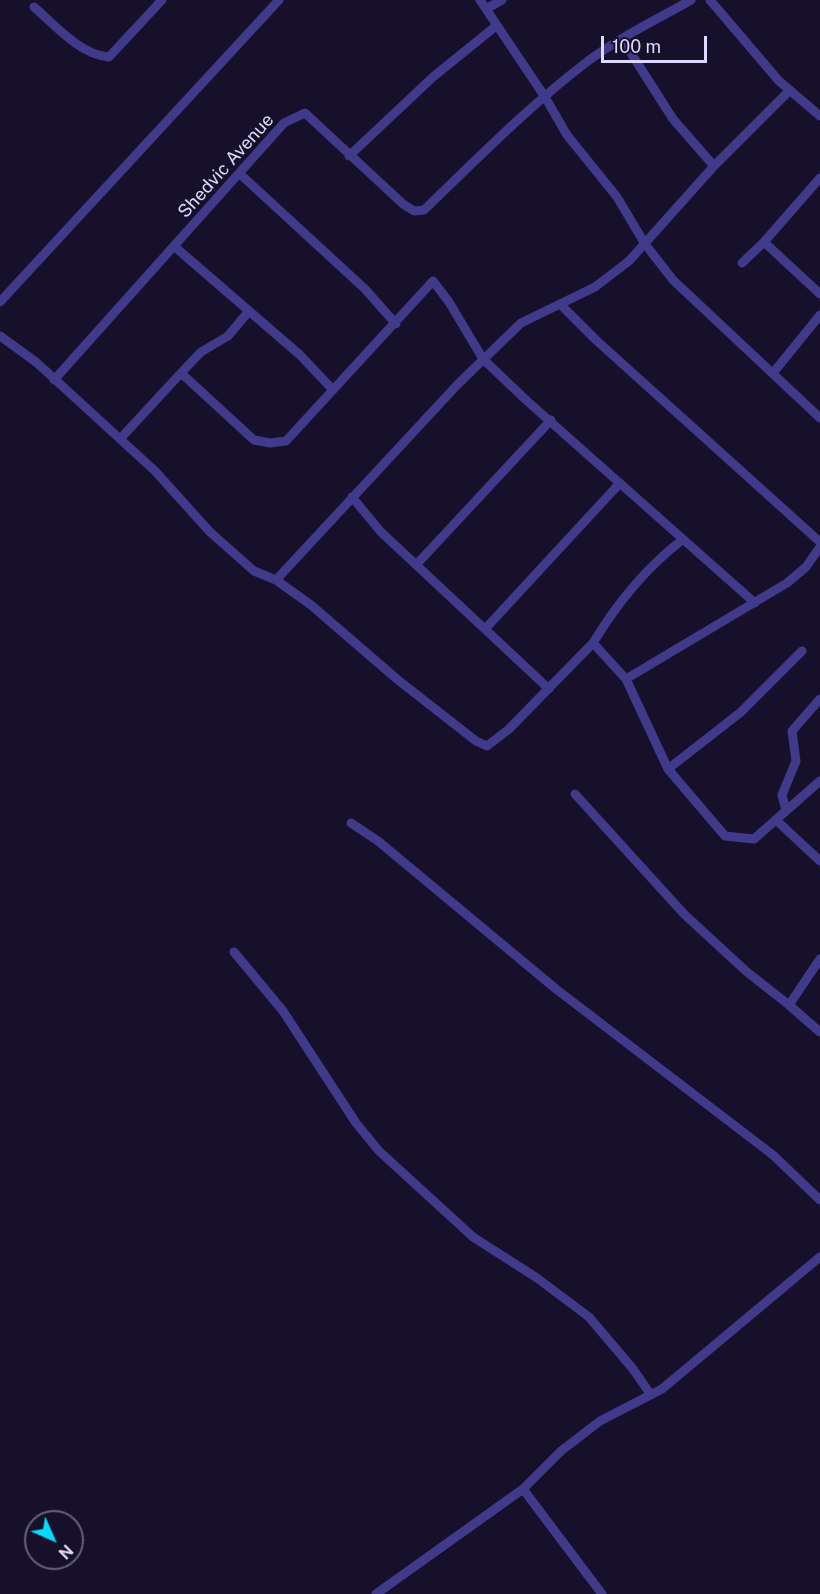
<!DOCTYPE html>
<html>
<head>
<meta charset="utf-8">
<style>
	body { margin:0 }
	#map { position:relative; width:820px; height:1594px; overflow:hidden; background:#16102a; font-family:"Public Sans",sans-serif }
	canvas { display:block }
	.north { position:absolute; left:24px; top:1510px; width:60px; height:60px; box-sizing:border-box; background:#16102a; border:2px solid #66607f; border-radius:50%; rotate:135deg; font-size:16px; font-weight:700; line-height:24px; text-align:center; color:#dfd9ff }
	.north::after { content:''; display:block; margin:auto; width:21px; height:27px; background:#05daff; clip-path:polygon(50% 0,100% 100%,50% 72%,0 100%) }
	.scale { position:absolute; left:601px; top:36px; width:106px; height:27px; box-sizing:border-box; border:3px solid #dfd9ff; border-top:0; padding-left:8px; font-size:18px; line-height:21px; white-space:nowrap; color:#dfd9ff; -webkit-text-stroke:4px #16102a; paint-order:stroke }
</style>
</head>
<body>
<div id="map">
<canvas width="820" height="1594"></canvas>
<div class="north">N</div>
<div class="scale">100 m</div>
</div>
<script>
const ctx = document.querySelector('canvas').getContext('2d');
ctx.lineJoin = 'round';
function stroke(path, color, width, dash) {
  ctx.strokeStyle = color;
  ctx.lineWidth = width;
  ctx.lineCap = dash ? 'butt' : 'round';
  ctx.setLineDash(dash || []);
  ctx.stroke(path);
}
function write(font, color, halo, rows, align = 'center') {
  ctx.font = font + ' "Public Sans",sans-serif';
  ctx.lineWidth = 4.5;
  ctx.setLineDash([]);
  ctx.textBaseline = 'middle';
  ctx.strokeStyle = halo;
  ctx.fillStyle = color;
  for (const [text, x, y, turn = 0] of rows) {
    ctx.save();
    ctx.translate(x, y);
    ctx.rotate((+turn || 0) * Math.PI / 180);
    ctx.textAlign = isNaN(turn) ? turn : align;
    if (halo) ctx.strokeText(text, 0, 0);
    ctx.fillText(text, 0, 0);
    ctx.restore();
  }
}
stroke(new Path2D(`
	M480 0 545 97 567 135 617 197 645 244 673 280 820 418
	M710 0 779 81 820 116
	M34 7C55 25 80 55 109 57L162 0
	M486 9 502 0
	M622 39 673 119 714 166
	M349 156 433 77 496 26
	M240 174 365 289 396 324
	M820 178 764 242 820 294
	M175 247 300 355 333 390
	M742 263 764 242
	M0 302 279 0
	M560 304 596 340 820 542
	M0 336 36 362 155 471 210 532 254 571 276 580 311 605 398 680 476 741 487 746 509 729 593 643
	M181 373 201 352 228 336 249 311
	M773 373 820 315
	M54 380 284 123 305 113 403 204 414 211 424 210C477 159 529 106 588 61 620 37 656 20 691 0
	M120 439 181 373 254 440 270 443 286 441 433 281 449 302 483 359 526 400 755 603
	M352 497 381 532 549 689
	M682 540C647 567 616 605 593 643L626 679 668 769 725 836 754 839 820 781
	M416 565 551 420
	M276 580 458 384 521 323 595 287 629 261 714 166 790 90
	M486 628 620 483
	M626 679 787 583 806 567 820 547
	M668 769 741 712 802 651
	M575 794 684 914 747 972 789 1005 820 959
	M786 810 782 795 796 761 792 731 820 699
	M776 820 820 861
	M351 823 378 841 556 989 773 1155 820 1200
	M234 952 283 1011 356 1123 379 1151 473 1237 537 1278 589 1317 633 1369 651 1395
	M789 1005 820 1032
	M523 1489 602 1594
	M376 1594 523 1489 561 1451 600 1421 662 1389 820 1257`), '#413a8a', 9);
write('18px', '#dfd9ff', '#16102a', [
	["Shedvic Avenue",226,166,-48]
]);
</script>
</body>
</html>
